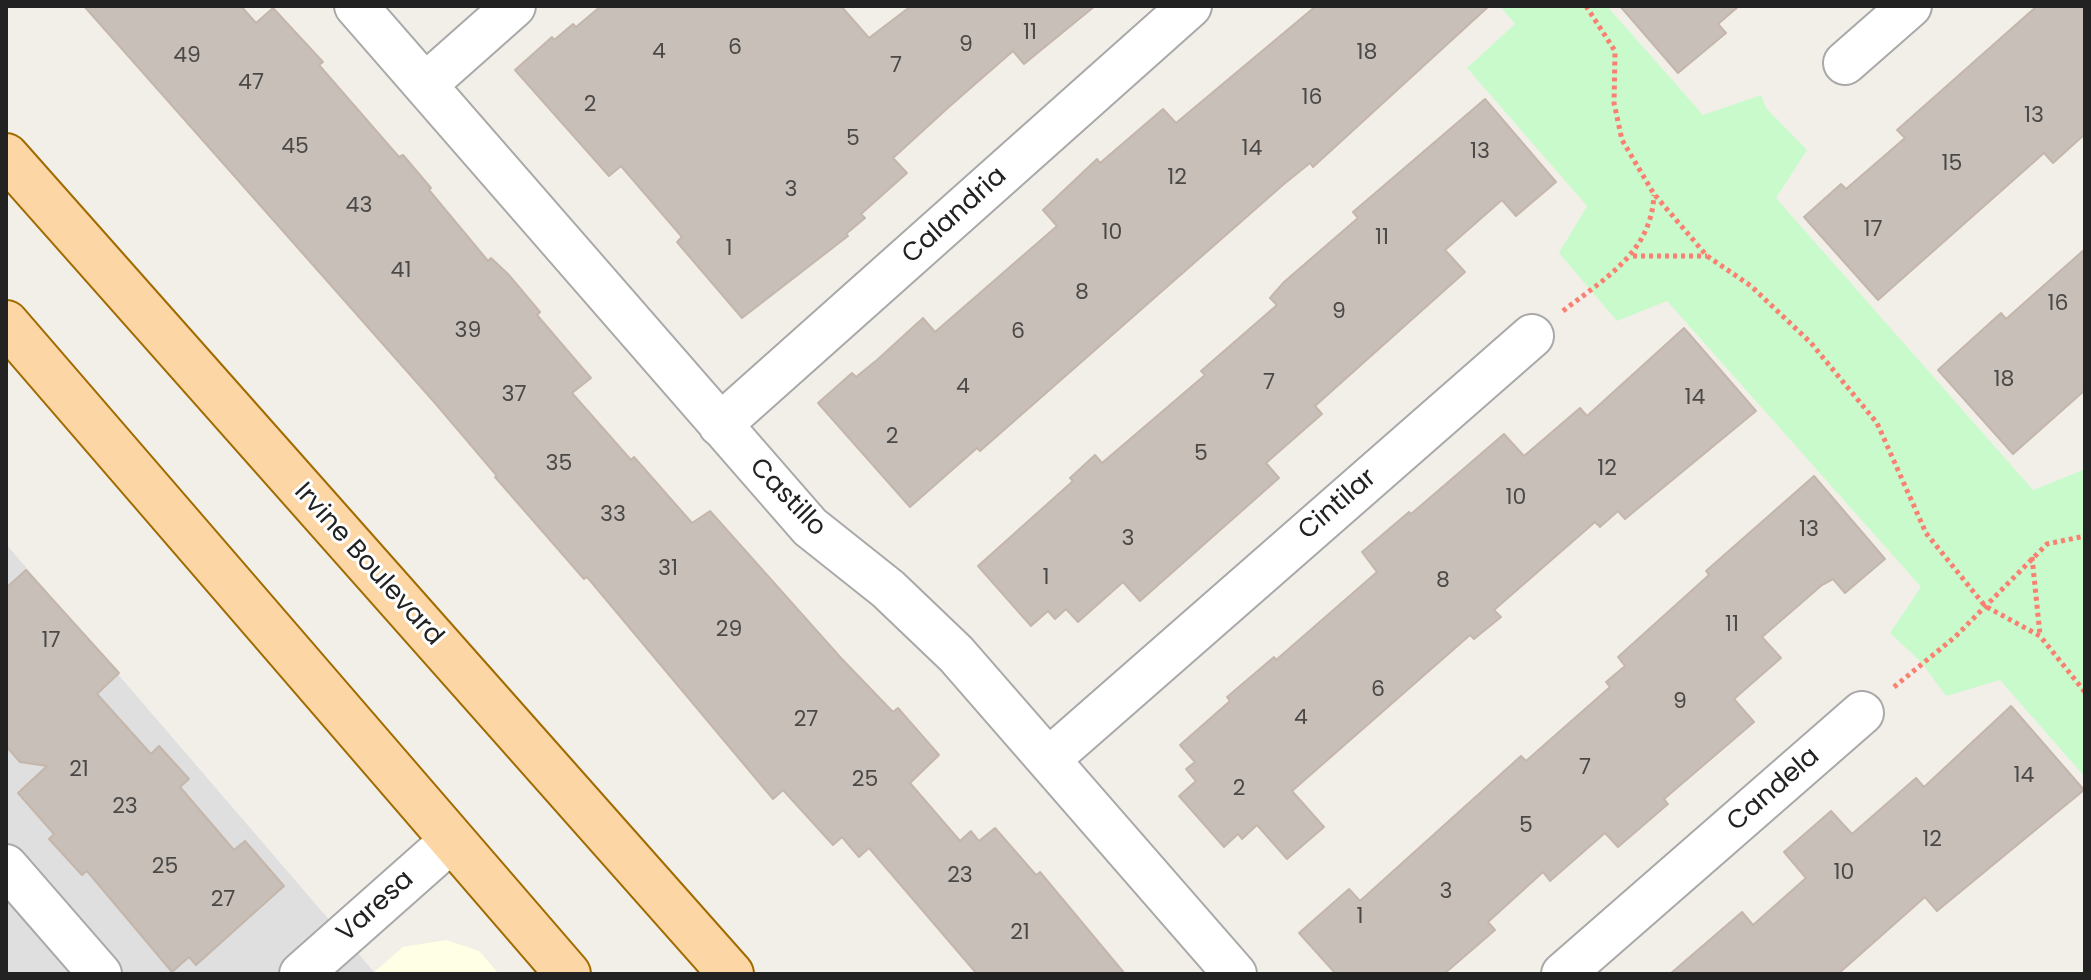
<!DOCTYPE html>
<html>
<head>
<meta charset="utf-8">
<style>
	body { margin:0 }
	#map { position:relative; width:2091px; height:980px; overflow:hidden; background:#f2efe9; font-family:Poppins,sans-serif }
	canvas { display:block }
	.frame { position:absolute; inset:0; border:8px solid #222; pointer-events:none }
</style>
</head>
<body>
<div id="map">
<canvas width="2091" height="980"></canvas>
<div class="frame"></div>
</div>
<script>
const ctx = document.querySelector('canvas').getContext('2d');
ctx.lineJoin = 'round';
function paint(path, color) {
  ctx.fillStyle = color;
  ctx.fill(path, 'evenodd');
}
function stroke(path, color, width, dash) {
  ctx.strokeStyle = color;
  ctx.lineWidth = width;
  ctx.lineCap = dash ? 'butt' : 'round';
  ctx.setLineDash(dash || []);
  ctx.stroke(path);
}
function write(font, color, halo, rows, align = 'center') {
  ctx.font = font + ' Poppins,sans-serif';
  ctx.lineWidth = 6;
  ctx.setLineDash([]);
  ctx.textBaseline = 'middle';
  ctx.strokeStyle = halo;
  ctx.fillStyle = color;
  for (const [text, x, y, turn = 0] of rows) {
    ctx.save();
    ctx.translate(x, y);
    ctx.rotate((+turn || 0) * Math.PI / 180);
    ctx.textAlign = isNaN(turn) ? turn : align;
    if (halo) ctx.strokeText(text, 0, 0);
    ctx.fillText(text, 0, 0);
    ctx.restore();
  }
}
paint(new Path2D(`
	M6 544 374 972 372 974H6Z`), '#e0dfdf');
paint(new Path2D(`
	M446 940 479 951 499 974H372L403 947Z`), '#ffffe5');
paint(new Path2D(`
	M1500 6H1607L1703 115 1761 95 1766 108 1807 150 1776 198 2033 490 2083 470 2085 777 2000 680 1946 696 1921 662 1890 633 1921 587 1667 301 1617 321 1559 253 1587 206 1467 68 1515 24Z`), '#c8facc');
const building = new Path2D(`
	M84 6H241L256 23 273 8 323 62 319 65 399 157 403 155 431 188 429 190 488 261 491 258 508 274 540 312 537 315 591 378 572 393 631 460 634 457 692 523 710 511 841 658 893 712 898 708 939 755 910 783 960 841 971 831 979 841 995 828 1036 875 1040 872 1125 974H977L869 848 859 857 842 837 833 845 783 790 773 799 587 577 584 579 495 477 497 476 435 403Z
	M601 6H841L869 38 911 6H1095L1024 64 1013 51 950 106 893 158 907 173 861 214 865 218 846 234 848 236 742 318 677 242 682 237 621 166 609 176 515 70 552 37 554 40 573 24 576 27Z
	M1316 6H1489L1313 167 1310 163 1284 184 980 451 977 448 910 507 818 403 852 373 856 377 877 360 923 318 935 332 1057 226 1043 210 1097 159 1100 163 1163 109 1176 123Z
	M1620 6H1739L1718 24 1726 33 1678 73Z
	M2037 6H2085V134L2053 163 2044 153 1878 300 1804 217 1841 184 1846 189 1905 138 1897 130Z
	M1485 99 1556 182 1516 216 1502 200 1445 250 1465 272 1315 406 1322 414 1266 463 1279 478 1140 601 1123 582 1078 622 1066 609 1055 619 1048 611 1031 626 978 566 1073 481 1070 478 1095 455 1102 463 1205 375 1201 371 1277 305 1270 298 1284 282 1358 218 1353 212Z
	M2085 249V390L2013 454 1938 370 2001 313 2006 319Z
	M1684 328 1756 411 1625 519 1618 511 1600 527 1595 522 1494 610 1501 617 1474 639 1470 635 1292 791 1324 827 1287 859 1257 825 1242 839 1238 834 1224 847 1179 796 1196 781 1186 769 1195 762 1180 745 1230 701 1227 697 1274 657 1276 660 1377 572 1362 552 1409 512 1411 514 1504 434 1524 456 1580 408 1587 416Z
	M1814 476 1885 559 1845 593 1833 579 1822 585 1762 637 1781 658 1734 699 1754 722 1664 799 1668 804 1618 847 1605 833 1550 881 1543 872 1488 922 1495 930 1444 974H1336L1299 933 1349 889 1360 901 1521 756 1526 761 1610 687 1606 682 1625 666 1618 657 1709 575 1706 571Z
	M26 570 119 673 97 694 151 754 159 746 189 779 180 787 234 850 245 841 284 886 196 965 189 957 172 972 87 871 82 875 49 839 54 834 18 793 47 766 20 762 6 746V588Z
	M2011 706 2084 790 1937 911 1925 897 1838 974H1670L1742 912 1753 925 1806 878 1784 852 1831 811 1852 834 1916 778 1924 787Z`);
paint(building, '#c7bfb8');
stroke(building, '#c4b6ab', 2);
const street = new Path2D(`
	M356 6 810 527 888 589 956 654 1235 974
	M1845 63 1910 6
	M425 85 514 6
	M720 425 1190 6
	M1049 759 1532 336
	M6 866 100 974
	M301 974 451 841
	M1563 974 1862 713`);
const primary = new Path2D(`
	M6 156 731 974
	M6 323 568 974`);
stroke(street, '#a9a9a9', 46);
stroke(primary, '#a06b00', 48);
stroke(new Path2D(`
	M1586 6 1615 51 1614 103 1622 140 1654 194 1707 256 1751 286 1811 343 1877 423 1926 533 1985 606 2040 636 2085 692
	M1633 256H1707
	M1563 311C1605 278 1651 253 1654 195
	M2032 557 2040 635
	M1894 687 1955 637 2047 544 2085 536`), '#fa8072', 5, [4, 4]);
stroke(street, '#fff', 42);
stroke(primary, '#fcd6a4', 44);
write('22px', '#4b4948', null, [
	["11",1030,33],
	["9",966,45],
	["6",735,48],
	["4",659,52],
	["18",1367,53],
	["49",187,56],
	["7",896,66],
	["47",251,83],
	["16",1312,98],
	["2",590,105],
	["13",2034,116],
	["5",853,139],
	["45",295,147],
	["14",1252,149],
	["13",1480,152],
	["15",1952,164],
	["12",1177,178],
	["3",791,190],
	["43",359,206],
	["17",1873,230],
	["10",1112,233],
	["11",1382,238],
	["1",729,249],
	["41",401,271],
	["8",1082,293],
	["16",2058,304],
	["9",1339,312],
	["39",468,331],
	["6",1018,332],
	["18",2004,380],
	["7",1269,383],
	["4",963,387],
	["37",514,395],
	["14",1695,398],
	["2",892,437],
	["5",1201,454],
	["35",559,464],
	["12",1607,469],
	["10",1516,498],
	["33",613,515],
	["13",1809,530],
	["3",1128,539],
	["31",668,569],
	["1",1046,578],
	["8",1443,581],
	["11",1732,625],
	["29",729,630],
	["17",51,641],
	["6",1378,690],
	["9",1680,702],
	["4",1301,718],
	["27",806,720],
	["7",1585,768],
	["21",79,770],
	["14",2024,776],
	["25",865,780],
	["2",1239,789],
	["23",125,807],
	["5",1526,826],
	["12",1932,840],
	["25",165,867],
	["10",1844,873],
	["23",960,876],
	["3",1446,892],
	["27",223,900],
	["1",1360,917],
	["21",1020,933]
]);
write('26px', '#222', '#fff', [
	["Calandria",955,216,-42],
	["Castillo",787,498,46],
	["Cintilar",1338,505,-41],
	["Irvine Boulevard",368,565,48],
	["Candela",1774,790,-41],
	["Varesa",376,907,-42]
]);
</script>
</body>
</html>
